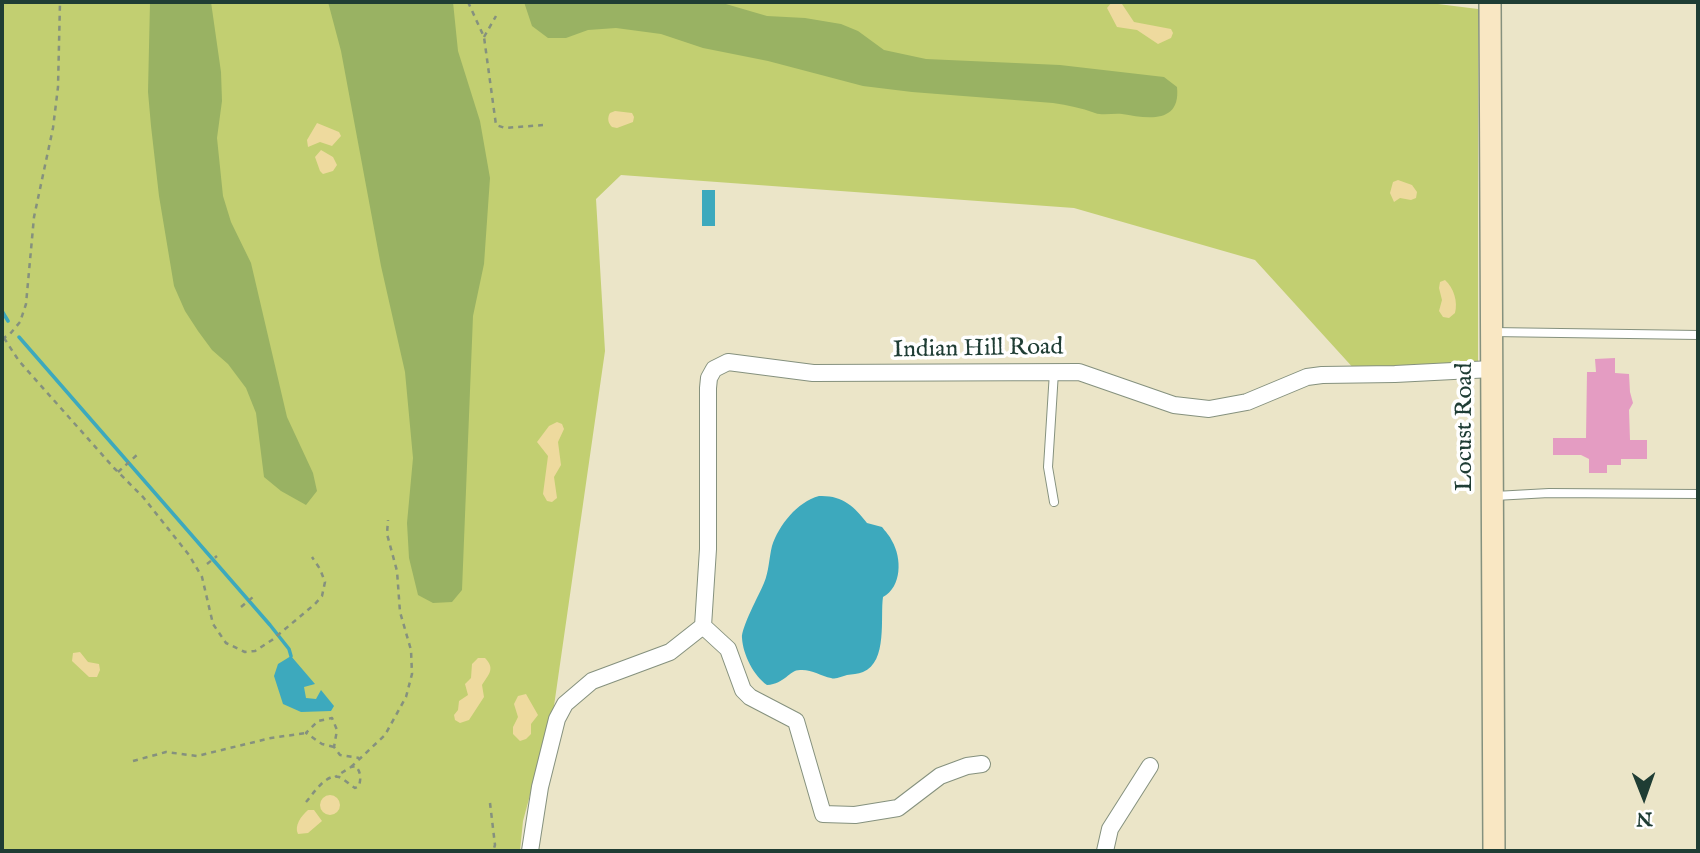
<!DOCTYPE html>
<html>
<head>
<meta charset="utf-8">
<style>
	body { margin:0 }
	#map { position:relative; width:1700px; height:853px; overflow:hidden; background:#ebe5c8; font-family:"IM FELL English",serif }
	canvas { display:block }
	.frame { position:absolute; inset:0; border:4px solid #1f3d34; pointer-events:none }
	.north { position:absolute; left:1609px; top:762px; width:70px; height:70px; -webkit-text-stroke:5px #fff; paint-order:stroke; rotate:179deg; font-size:19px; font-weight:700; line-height:28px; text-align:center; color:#1f3d34 }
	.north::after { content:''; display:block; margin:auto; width:24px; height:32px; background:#1f3d34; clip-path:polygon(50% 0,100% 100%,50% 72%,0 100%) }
</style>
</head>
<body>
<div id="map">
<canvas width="1700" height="853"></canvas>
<div class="frame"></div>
<div class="north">N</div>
</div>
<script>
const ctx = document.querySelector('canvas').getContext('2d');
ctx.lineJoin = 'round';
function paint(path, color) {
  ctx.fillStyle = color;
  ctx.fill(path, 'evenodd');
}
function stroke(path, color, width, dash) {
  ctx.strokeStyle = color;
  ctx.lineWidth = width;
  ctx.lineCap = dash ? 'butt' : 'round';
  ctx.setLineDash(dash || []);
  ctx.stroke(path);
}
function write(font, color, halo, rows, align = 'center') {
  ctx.font = font + ' "IM FELL English",serif';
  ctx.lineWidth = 7;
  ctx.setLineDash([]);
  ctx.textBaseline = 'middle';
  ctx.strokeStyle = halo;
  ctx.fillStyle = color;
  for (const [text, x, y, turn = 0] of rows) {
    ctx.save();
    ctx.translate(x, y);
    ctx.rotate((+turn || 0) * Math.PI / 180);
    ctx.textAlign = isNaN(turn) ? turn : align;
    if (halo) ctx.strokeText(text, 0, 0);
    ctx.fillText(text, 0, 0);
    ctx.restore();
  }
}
paint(new Path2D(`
	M2 2H1422L1478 9V364L1356 371 1255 260 1074 208 621 175 596 199 605 351 554 706 523 821 520 851H2Z`), '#c2cf71');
paint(new Path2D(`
	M150 2H211L221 72 222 101 217 138 223 196 231 222 251 263 287 417 313 473 317 491 306 505 281 491 264 477 256 413 246 388 228 364 212 350 198 331 185 311 174 286 159 196 151 126 148 92Z
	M328 2H453L458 51 480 121 490 178 484 264 473 316 462 590 452 602 433 603 418 595 409 558 407 523 413 458 405 372 381 266 341 51Z
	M524 2H719L767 16 805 18 841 24 858 31 884 50 926 59 1060 65 1164 77 1177 87C1181 125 1146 118 1122 114 1113 113 1103 116 1095 113 1081 108 1068 105 1053 103L912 92 863 86 768 61 703 48 661 34 616 28 588 30 566 38H548L532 26Z`), '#99b263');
paint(new Path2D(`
	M1112 2 1122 4 1134 22 1171 29 1173 33 1171 38 1158 44 1137 30 1117 27 1107 8Z
	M615 111 632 113 634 117 633 122 617 128 612 127C608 123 607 118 610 113Z
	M317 123 339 132 341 136 332 146 320 142 308 147 307 140Z
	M321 150 333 157 337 165 333 171 323 174 320 171 315 157Z
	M1398 180 1412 185 1417 192 1416 198 1411 200 1400 198 1394 202 1390 193 1393 182Z
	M1445 280C1454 288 1458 302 1455 313L1449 318 1443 317 1439 311 1442 300 1439 288 1440 282Z
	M557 422 562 424 564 429 558 442 561 465 554 477 557 498 552 502 547 501 543 494 548 456 537 442 549 426Z
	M80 652 88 662 99 664 100 670 97 677H89L72 661 73 653Z
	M478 658H485C496 669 488 675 482 685L484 697 469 720 460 723 455 720 454 715 458 710 459 701 468 695 465 684 471 678 472 664Z
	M526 694 538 715 531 724V734L526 739 520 741 513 734V727L518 717 514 704 518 696Z
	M320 805a10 10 0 1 1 20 0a10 10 0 1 1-20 0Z
	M308 810H314L322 821 308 833 298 834C294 826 301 816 308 810Z`), '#eeda9e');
paint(new Path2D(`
	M702 190H715V226H702Z
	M819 496C842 495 854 506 867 523L882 527C885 531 890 536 892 541 902 558 902 587 883 597 880 617 888 662 863 672 858 674 852 674 847 675 842 676 836 680 831 678 821 676 811 669 800 670 789 670 785 684 767 685 754 676 743 655 742 638 741 628 759 595 764 583 769 571 769 558 772 546 779 525 797 502 819 496Z
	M291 656 315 684 304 687 306 698 316 699 321 690 334 706 331 711 301 712 283 704 274 676 278 664Z`), '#3da9bd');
stroke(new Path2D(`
	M2 311 8 321
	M19 337 270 625 289 649 291 656`), '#3da9bd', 3.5);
paint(new Path2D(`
	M1615 358V373L1629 374 1630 392 1633 403 1629 410 1630 440H1647V459H1621V465H1607V473H1589V459L1581 455H1553V438H1586L1587 372H1596L1595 359Z`), '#e49cc2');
const lane = new Path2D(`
	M1492 332 1698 335
	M1054 372 1048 467 1054 502
	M1495 496 1549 493 1698 494`);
const street = new Path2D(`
	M703 626 728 649 743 690 750 697 796 721 823 814 855 815 898 808 940 776 967 766 982 764
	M530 851 540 787 557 719 565 704 592 681 670 652 703 626 708 549V388L709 378 714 369 728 362 813 373 1079 372 1174 405 1209 409 1247 402 1307 377 1322 375 1395 374 1492 369
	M1105 851 1110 829 1150 766`);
const secondary = new Path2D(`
	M1490 2 1494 851`);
stroke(lane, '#85917e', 10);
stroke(street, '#85917e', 18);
stroke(secondary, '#85917e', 24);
stroke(new Path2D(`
	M468 2 484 37 496 125 505 128 543 125
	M484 37 496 16
	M4 338 19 361 114 468 143 497 189 555 202 577 213 624 226 643 245 652 255 651 272 640 315 604 322 596 325 582 320 569 312 557
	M2 339 10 334 20 322 26 304 34 217 53 128 58 87 60 2
	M118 472 138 454
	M207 564 217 556
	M241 607 253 597
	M334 747 322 744 306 733 318 721 332 718 337 730 334 747 340 755 359 758
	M133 761 166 752 197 756 271 738 306 733
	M351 767 385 735 406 697 412 674 411 650 400 612 397 571 387 534 388 520
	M306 802C313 794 326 773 339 777 344 779 350 785 355 788L359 786C361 778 361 773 356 766L351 767 335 777
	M490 803 495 845 493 851`), '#85917e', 2.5, [5, 5]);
stroke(lane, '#fff', 8);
stroke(street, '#fff', 16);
stroke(secondary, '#f9e7c3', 21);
write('24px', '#1f3d34', '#fff', [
	["Indian Hill Road",978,350,-1],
	["Locust Road",1466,427,-90]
]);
</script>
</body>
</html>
